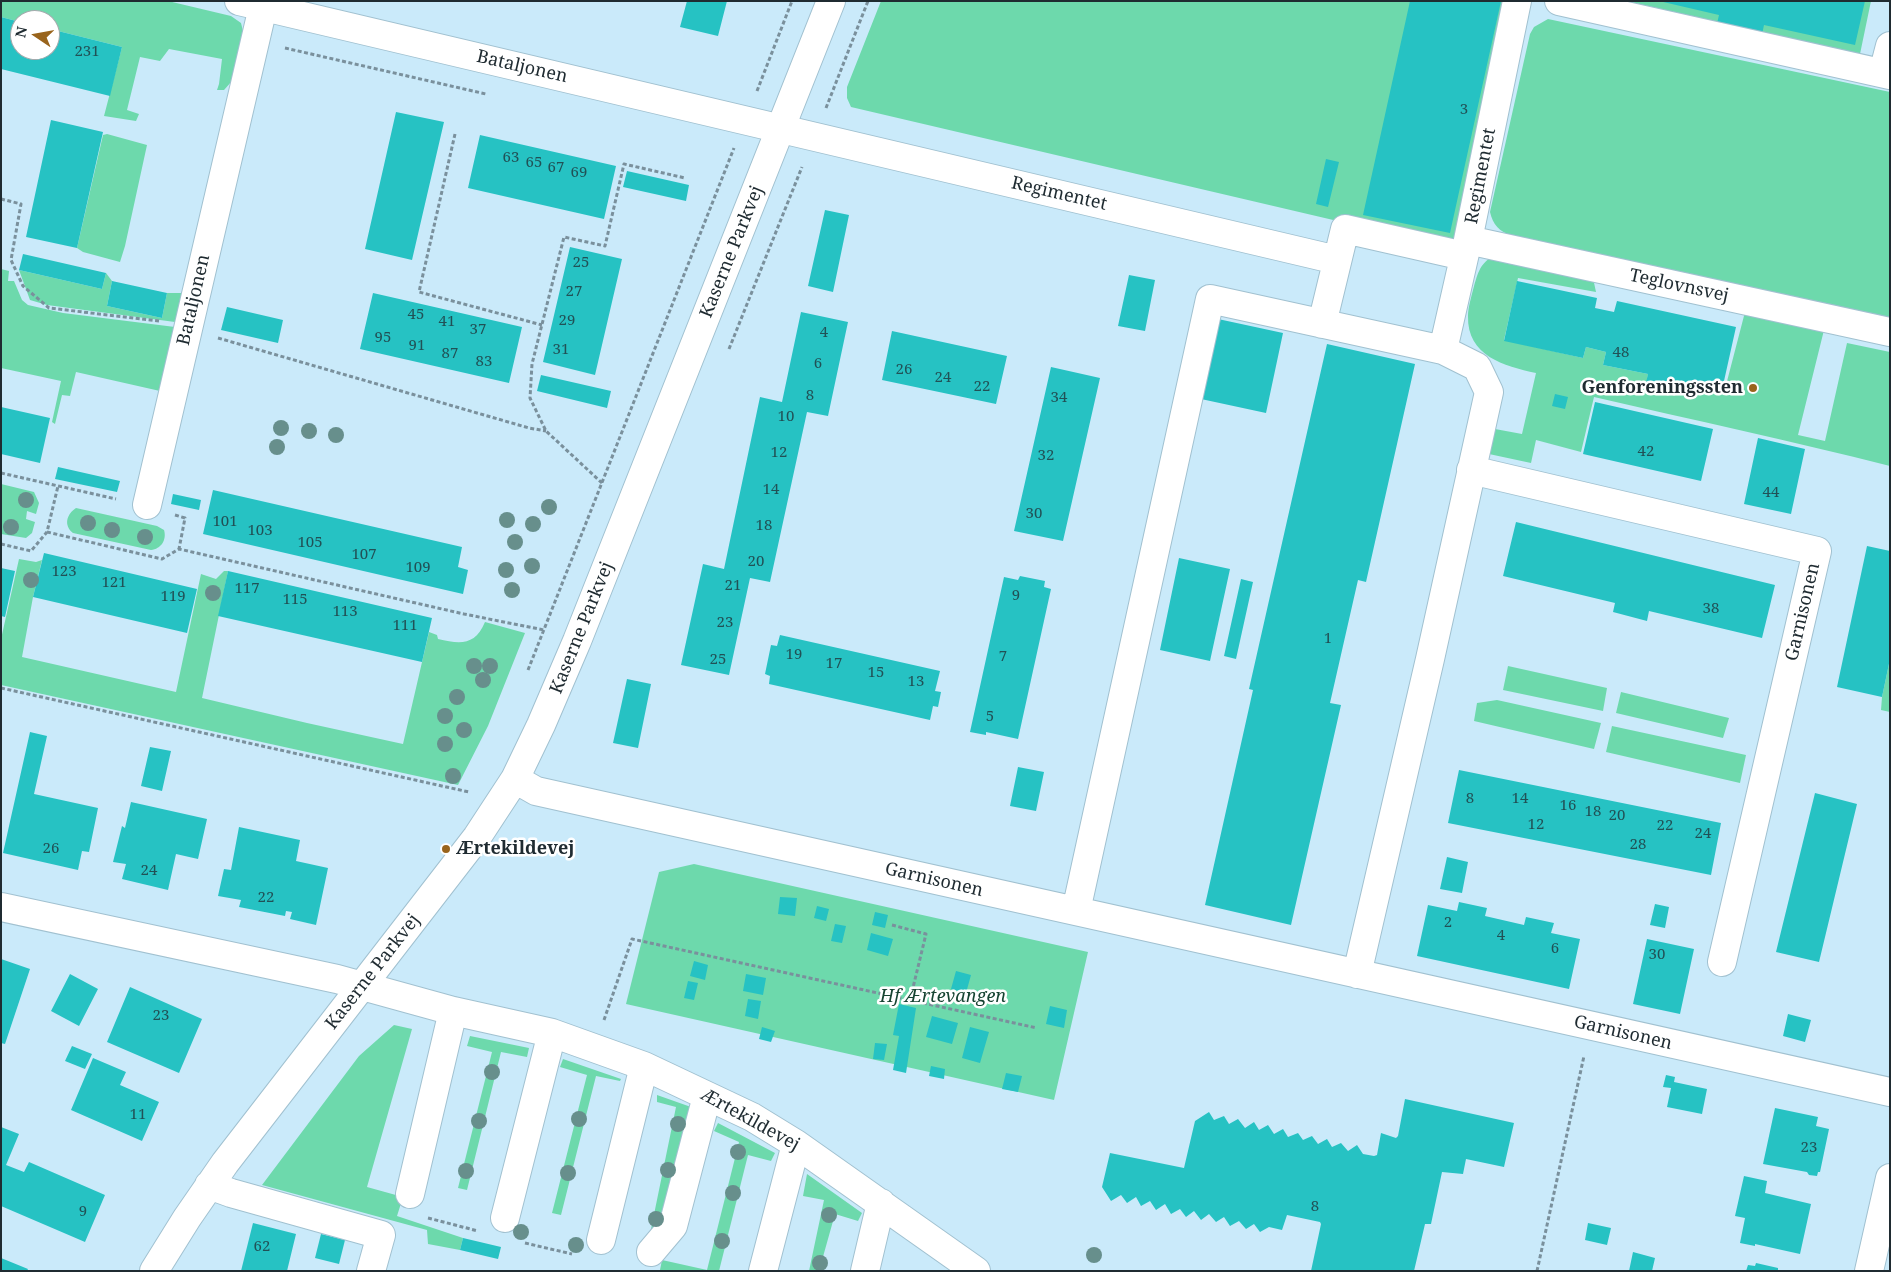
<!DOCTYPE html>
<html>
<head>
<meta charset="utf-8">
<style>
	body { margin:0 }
	#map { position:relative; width:1891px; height:1272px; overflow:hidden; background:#caeafa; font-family:"Noto Serif",serif }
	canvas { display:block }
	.frame { position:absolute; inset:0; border:2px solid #1f2b31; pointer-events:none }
	.north { position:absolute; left:10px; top:10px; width:50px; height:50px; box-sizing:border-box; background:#fff; border:1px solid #a5aaad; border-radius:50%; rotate:282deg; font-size:14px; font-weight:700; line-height:20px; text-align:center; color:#1f2b31 }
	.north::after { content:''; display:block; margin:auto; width:18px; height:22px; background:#99641c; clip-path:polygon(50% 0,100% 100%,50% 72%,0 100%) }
</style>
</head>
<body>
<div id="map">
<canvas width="1891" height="1272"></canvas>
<div class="frame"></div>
<div class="north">N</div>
</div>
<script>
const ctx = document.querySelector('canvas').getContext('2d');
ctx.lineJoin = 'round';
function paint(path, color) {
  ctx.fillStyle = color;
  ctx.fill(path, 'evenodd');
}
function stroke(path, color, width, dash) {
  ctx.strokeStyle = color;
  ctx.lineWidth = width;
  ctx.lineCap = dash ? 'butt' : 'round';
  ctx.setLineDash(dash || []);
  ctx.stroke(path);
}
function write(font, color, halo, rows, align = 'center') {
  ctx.font = font + ' "Noto Serif",serif';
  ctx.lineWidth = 5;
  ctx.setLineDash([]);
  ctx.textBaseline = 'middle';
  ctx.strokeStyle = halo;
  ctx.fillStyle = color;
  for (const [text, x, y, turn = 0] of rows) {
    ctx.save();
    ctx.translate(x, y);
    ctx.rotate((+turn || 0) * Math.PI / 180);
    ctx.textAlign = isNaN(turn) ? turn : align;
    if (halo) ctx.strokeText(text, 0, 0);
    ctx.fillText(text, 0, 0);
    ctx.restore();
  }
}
paint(new Path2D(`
	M1 1H168L231 16 241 23 244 35 232 81 224 90H217L219 84 222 59 169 49 160 61 140 57 127 110 139 114 136 121 104 116 122 47 50 29V20H20V22L1 17Z
	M881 1H1511L1457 249 851 107 847 98V87Z
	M1626 1H1871L1860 54Z
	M1548 19 1890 92V320L1512 236C1499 231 1493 225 1490 212L1530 34 1534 27Z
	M107 134 147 145 125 246 120 262 83 252 77 248 103 135Z
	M1492 257 1593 278 1596 292 1518 278 1504 340 1583 358 1586 347 1606 352 1603 365 1648 374 1646 387 1673 393 1676 380 1722 390 1725 389 1745 312 1824 330 1798 435 1825 441 1847 343 1890 352V466C1792 441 1693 420 1594 397L1581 452 1536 440 1531 463 1489 454 1495 429 1522 434 1536 373C1504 366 1467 356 1468 316 1468 308 1471 298 1473 290 1477 276 1479 264 1492 257Z
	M1 269 9 271 8 281H14L22 300 28 305 63 313 175 327 160 391 76 372 70 396 62 395 55 424 52 422 61 381 1 368Z
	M19 270 102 289 106 273 112 281 107 306 162 318 167 293H183L175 322 47 305 30 300Z
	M1 484 34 492 39 503 36 514 27 511 26 519 35 522 32 533 26 538 1 534Z
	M76 508 157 526 164 530C167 540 161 549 151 550L73 533C63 525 67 514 76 508Z
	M19 559 36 562 42 560 33 597 22 657 176 692 201 574 216 579 224 571H228L202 698 307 723 403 744 429 632 437 635 438 639C460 644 475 646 485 622L525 633 488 726 458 785 1 685V639Z
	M1890 659V712L1881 710 1882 697Z
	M1508 666 1607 688 1603 711 1503 690Z
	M1621 692 1729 718 1723 738 1616 713Z
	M1497 700 1601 723 1594 749 1474 721 1477 703Z
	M1612 726 1746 755 1740 783 1606 752Z
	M694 864 1088 952 1054 1100 626 1004 659 872Z
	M394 1025 412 1029 367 1187 403 1197 397 1216 463 1238 460 1250 428 1244 427 1230 262 1185 359 1056Z
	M470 1036 529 1048 527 1057 501 1052 467 1190 458 1188 492 1052 467 1046Z
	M563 1059 621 1079 620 1081 596 1076 561 1215 552 1213 587 1075 560 1067Z
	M657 1095 691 1107 663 1220 650 1234 676 1107 657 1102Z
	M718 1123 775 1153 771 1161 748 1155 719 1271H663L660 1270 662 1260 707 1270 739 1142 714 1131Z
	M807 1174 862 1213 858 1221 835 1214 819 1271H809L824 1200 803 1196Z`), '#6dd9ac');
paint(new Path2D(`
	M687 1H727L718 36 680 27Z
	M1410 1H1501L1450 233 1363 215Z
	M1659 1H1865L1855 45 1764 25 1761 39 1716 28 1719 15Z
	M1 17 20 22V50H50V29L122 47 110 96 1 69Z
	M396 112 444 122 412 260 365 249Z
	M51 120 103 132 77 248 26 237Z
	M480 135 616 166 604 219 468 188Z
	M1326 159 1339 162 1328 207 1316 204Z
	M627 171 689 185 686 201 623 187Z
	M825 210 849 215 833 292 808 286Z
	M570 247 622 259 595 375 543 362Z
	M23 254 106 273 102 289 19 270Z
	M1129 275 1155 280 1145 331 1118 326Z
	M112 281 167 293 162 318 107 306Z
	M1517 281 1597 298 1595 308 1614 312 1617 301 1736 327 1722 390 1676 380 1674 393 1645 387 1648 374 1603 365 1606 352 1586 347 1583 358 1504 341Z
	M373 293 522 327 509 383 360 349Z
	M227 307 283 320 278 343 221 330Z
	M801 312 848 322 828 416 807 412 770 582 750 578 729 675 681 665 703 564 724 569 760 397 782 402Z
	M1218 319 1283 333 1266 413 1201 399Z
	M892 331 1007 356 996 404 882 380Z
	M1327 344 1415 364 1366 582 1358 580 1330 703 1341 705 1291 925 1205 905 1253 690 1249 689Z
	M1051 367 1100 378 1063 541 1014 531Z
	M541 375 611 391 607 408 537 391Z
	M1555 394 1568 397 1565 409 1552 406Z
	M1595 402 1713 429 1701 481 1583 454Z
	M1 407 50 418 40 463 1 454Z
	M1758 438 1805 449 1791 514 1744 504Z
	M58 467 120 481 117 492 55 479Z
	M213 490 462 547 458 567 468 570 463 594 203 534Z
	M173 494 201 500 199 510 171 504Z
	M1516 522 1775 585 1762 638 1649 611 1647 621 1613 612 1615 603 1503 576Z
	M1867 546 1890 551V659L1882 697 1837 687Z
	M44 553 197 589 187 633 33 597Z
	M1179 558 1230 569 1210 661 1160 650Z
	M1 568 15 571 5 617 1 616Z
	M228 571 432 618 422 662 218 616Z
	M1020 576 1045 581 1044 587 1051 589 1018 739 986 732V735L970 732 1004 577 1018 580Z
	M1241 579 1253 582 1236 659 1224 656Z
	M780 635 940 671 935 691 941 692 938 707 933 706 930 720 769 684 770 676 765 674 771 645 777 646Z
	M627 679 651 684 638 748 613 743Z
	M30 732 47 736 34 794 98 808 89 852 82 851 78 870 3 853Z
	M150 747 171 751 162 791 141 786Z
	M1018 767 1044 772 1036 811 1010 806Z
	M1459 770 1721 823 1711 875 1448 823Z
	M1815 793 1857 804 1819 962 1776 952Z
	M131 802 207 819 198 859 176 854 168 890 122 879 126 864 113 862 122 826 125 828Z
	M239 827 300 840 296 861 328 868 316 925 290 919 292 912 286 911 285 916 239 907 241 900 218 896 224 869 231 870Z
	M1447 857 1468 862 1462 893 1440 889Z
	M780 897 797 898 795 916 778 914Z
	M1459 902 1487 908 1485 916 1524 925 1526 917 1554 923 1551 933 1580 939 1569 989 1417 956 1428 905 1457 911Z
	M1655 904 1669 907 1665 928 1650 925Z
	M817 906 829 909 826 921 814 918Z
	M875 912 888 915 885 928 872 925Z
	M835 924 846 926 842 943 831 941Z
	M871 933 893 939 888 956 867 950Z
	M1647 939 1694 949 1680 1014 1633 1004Z
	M1 959 30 969 5 1044 1 1043Z
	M694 961 708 965 705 980 690 976Z
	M956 971 971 975 966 993 951 989Z
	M70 974 98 989 79 1026 51 1011Z
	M746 974 766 978 763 995 743 991Z
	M688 981 698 983 694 1000 684 998Z
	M130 987 202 1019 179 1073 107 1042Z
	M987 990 997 992 995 1003 984 1001Z
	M748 999 761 1001 758 1019 745 1016Z
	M899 1004 916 1008 906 1073 893 1070 899 1036 893 1035Z
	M1050 1006 1067 1010 1064 1028 1046 1024Z
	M1788 1014 1811 1020 1805 1042 1783 1036Z
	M932 1016 958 1023 952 1044 926 1037Z
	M762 1027 775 1031 771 1042 759 1039Z
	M970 1027 989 1032 980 1063 962 1058Z
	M875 1043 887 1044 884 1060 873 1059Z
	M72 1046 92 1054 85 1069 65 1061Z
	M93 1058 126 1072 120 1085 159 1102 142 1141 71 1110Z
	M931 1066 945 1069 944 1079 929 1076Z
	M1006 1073 1022 1076 1018 1092 1002 1089Z
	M1666 1075 1675 1077 1674 1082 1707 1089 1702 1114 1667 1107 1671 1088 1663 1087Z
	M1405 1099 1514 1123 1504 1167 1466 1159 1463 1174 1442 1172 1431 1224H1425L1414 1271H1311L1321 1224 1320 1222 1287 1215 1282 1230 1269 1227 1260 1232 1254 1224 1246 1229 1239 1221 1230 1226 1224 1217 1216 1222 1209 1214 1201 1220 1194 1211 1186 1217 1180 1209 1171 1214 1165 1204 1156 1210 1150 1201 1141 1206 1136 1197 1127 1203 1121 1195 1111 1201 1102 1187 1110 1153 1184 1168 1195 1121 1209 1112 1214 1120 1224 1116 1229 1124 1238 1119 1245 1128 1254 1122 1259 1130 1268 1125 1274 1134 1283 1129 1288 1137 1298 1133 1303 1140 1312 1136 1318 1144 1327 1139 1332 1147 1341 1143 1348 1151 1357 1145 1363 1154 1374 1156 1377 1155 1381 1133 1396 1138 1398 1136Z
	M1775 1108 1818 1117 1816 1126 1829 1129 1820 1172H1818L1817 1176 1809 1175 1807 1172 1763 1164Z
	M1 1127 19 1134 6 1165 24 1172 29 1162 105 1195 85 1242 1 1206Z
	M1744 1176 1767 1181 1765 1193 1811 1204 1800 1254 1755 1244V1246L1740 1243 1745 1218 1735 1216Z
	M253 1223 296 1234 287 1271H241Z
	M1588 1223 1611 1228 1607 1245 1585 1240Z
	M321 1234 345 1240 339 1264 315 1258Z
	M463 1238 501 1247 498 1259 460 1250Z
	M1633 1252 1655 1258 1652 1271H1629Z
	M1 1258 28 1269 27 1271H1Z
	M1756 1263 1778 1268V1271H1746L1748 1265 1755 1266Z`), '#26c2c3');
const minor = new Path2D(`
	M239 1 1337 260
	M1559 1 1890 75
	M1883 73 1890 46
	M1468 240 1890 332
	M1322 324 1345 229 1464 256
	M1443 350 1468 240 1517 1
	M1471 470 1817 551 1722 962
	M147 505 263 7
	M515 779 536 791 1890 1092
	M1 907 337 979 453 1011 552 1033 644 1066 752 1117 796 1144 976 1271
	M1076 911 1210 299 1443 350 1477 367 1489 392 1430 659 1357 974
	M209 1185 231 1193 381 1235 371 1271
	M410 1194 453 1011
	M505 1218 552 1033
	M601 1240 644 1066
	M651 1252 673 1226 707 1096
	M154 1271 187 1218 225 1163 477 837 515 779 541 725 577 641 831 1
	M763 1271 796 1144
	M865 1271 881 1203
	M1869 1271 1890 1178`);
stroke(minor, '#a1c1d0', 30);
stroke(new Path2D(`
	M285 48 486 94
	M757 91 792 1
	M826 108 868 1
	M455 134 419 292 542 325
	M1 199 21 204 11 260 23 286 49 308 159 321
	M218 338 529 428 546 431
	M729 349 802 167
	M1 473 116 499
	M602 483 546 431 530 398 532 364 564 237 605 246 624 164 685 178
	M175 515 185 518 179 549
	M47 532 162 559 179 549 464 614 544 630
	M1 544 31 551 47 532 58 486
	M528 670 734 148
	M1 688 469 792
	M892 925 926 934 910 1000
	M604 1020 632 939 1037 1028
	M428 1218 478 1231
	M525 1243 572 1254
	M1537 1271 1584 1056`), '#7a909c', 3, [4, 2.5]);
stroke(minor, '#fff', 28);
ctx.fillStyle = '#678f8c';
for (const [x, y] of [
	[281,428],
	[309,431],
	[336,435],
	[277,447],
	[26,500],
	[549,507],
	[507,520],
	[88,523],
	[533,524],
	[11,527],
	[112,530],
	[145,537],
	[515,542],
	[532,566],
	[506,570],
	[31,580],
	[512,590],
	[213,593],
	[474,666],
	[490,666],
	[483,680],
	[457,697],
	[445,716],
	[464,730],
	[445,744],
	[453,776],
	[492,1072],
	[579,1119],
	[479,1121],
	[678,1124],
	[738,1152],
	[668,1170],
	[466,1171],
	[568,1173],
	[733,1193],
	[829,1215],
	[656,1219],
	[521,1232],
	[722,1241],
	[576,1245],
	[1094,1255],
	[820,1263]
]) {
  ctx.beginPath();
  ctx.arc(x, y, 8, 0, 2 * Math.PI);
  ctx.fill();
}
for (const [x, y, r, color] of [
	[1753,388,5,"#99641c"],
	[446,849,5,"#99641c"]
]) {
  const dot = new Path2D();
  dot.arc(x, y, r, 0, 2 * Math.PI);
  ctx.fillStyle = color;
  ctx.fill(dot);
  stroke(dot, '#fff', 2);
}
write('15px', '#215156', null, [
	["231",87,52],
	["3",1464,110],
	["63",511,158],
	["65",534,163],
	["67",556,168],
	["69",579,173],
	["25",581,263],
	["27",574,292],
	["45",416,315],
	["29",567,321],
	["41",447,322],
	["37",478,330],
	["4",824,333],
	["95",383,338],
	["91",417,346],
	["31",561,350],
	["48",1621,353],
	["87",450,354],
	["83",484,362],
	["6",818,364],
	["26",904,370],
	["24",943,378],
	["22",982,387],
	["8",810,396],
	["34",1059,398],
	["10",786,417],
	["42",1646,452],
	["12",779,453],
	["32",1046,456],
	["14",771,490],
	["44",1771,493],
	["30",1034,514],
	["101",225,522],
	["18",764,526],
	["103",260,531],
	["105",310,543],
	["107",364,555],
	["20",756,562],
	["109",418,568],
	["123",64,572],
	["121",114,583],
	["21",733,586],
	["117",247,589],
	["9",1016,596],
	["119",173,597],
	["115",295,600],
	["38",1711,609],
	["113",345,612],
	["23",725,623],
	["111",405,626],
	["1",1328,639],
	["19",794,655],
	["7",1003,657],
	["25",718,660],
	["17",834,664],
	["15",876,673],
	["13",916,682],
	["5",990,717],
	["8",1470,799],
	["14",1520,799],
	["16",1568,806],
	["18",1593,812],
	["20",1617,816],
	["12",1536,825],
	["22",1665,826],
	["24",1703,834],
	["28",1638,845],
	["26",51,849],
	["24",149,871],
	["22",266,898],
	["2",1448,923],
	["4",1501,936],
	["6",1555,949],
	["30",1657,955],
	["23",161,1016],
	["11",138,1115],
	["23",1809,1148],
	["8",1315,1207],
	["9",83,1212],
	["62",262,1247]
]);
write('18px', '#1f2b31', '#fff', [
	["Bataljonen",522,67,13],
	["Regimentet",1481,176,-79],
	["Regimentet",1059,194,13],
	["Kaserne Parkvej",732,252,-68],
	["Teglovnsvej",1679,286,12],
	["Bataljonen",194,300,-77],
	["Garnisonen",1803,612,-77],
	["Kaserne Parkvej",582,628,-68],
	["Garnisonen",934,880,13],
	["Kaserne Parkvej",373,972,-52],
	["Garnisonen",1623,1033,13],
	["Ærtekildevej",750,1120,29]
]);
write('bold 18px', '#1f2b31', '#fff', [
	["Genforeningssten",1743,388],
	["Ærtekildevej",456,849,"left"]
], 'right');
write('italic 18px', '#164432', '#fff', [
	["Hf Ærtevangen",943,997]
]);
</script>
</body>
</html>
